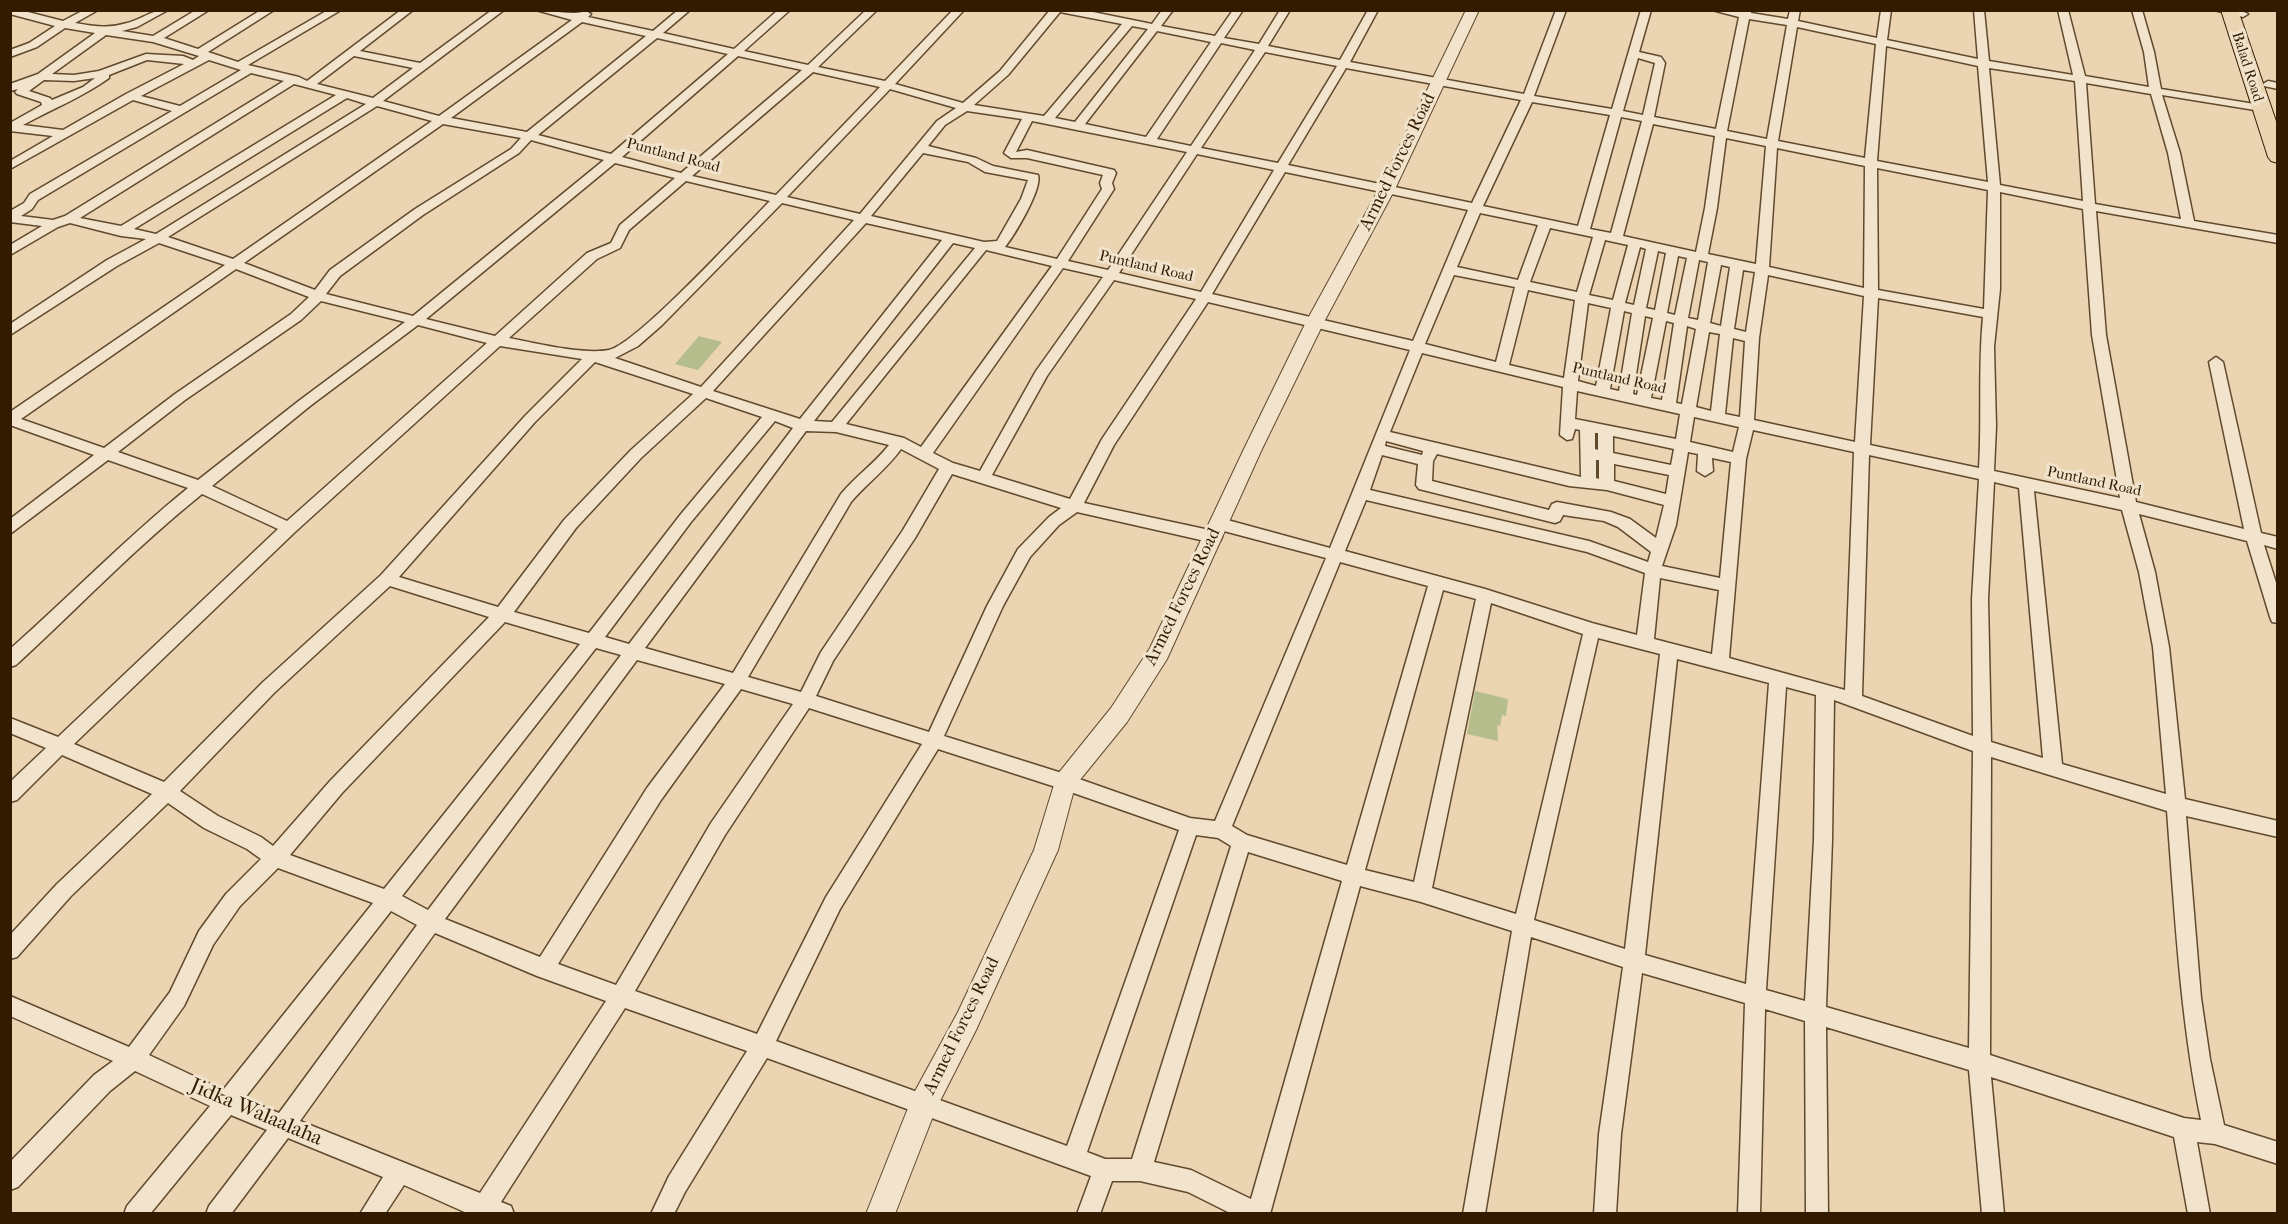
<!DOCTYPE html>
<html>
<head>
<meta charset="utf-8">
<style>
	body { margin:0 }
	#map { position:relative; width:2288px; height:1224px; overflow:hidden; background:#ead4b1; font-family:"IM FELL French Canon",serif }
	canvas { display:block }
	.frame { position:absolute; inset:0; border:12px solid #331b00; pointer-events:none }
</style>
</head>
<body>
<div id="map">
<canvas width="2288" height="1224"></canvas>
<div class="frame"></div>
</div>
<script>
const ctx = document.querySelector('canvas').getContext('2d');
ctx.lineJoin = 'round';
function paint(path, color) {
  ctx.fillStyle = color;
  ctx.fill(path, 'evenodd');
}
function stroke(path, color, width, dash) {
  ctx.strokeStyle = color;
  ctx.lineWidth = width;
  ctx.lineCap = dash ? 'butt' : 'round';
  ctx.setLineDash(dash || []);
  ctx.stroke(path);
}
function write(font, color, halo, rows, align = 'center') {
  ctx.font = font + ' "IM FELL French Canon",serif';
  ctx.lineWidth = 6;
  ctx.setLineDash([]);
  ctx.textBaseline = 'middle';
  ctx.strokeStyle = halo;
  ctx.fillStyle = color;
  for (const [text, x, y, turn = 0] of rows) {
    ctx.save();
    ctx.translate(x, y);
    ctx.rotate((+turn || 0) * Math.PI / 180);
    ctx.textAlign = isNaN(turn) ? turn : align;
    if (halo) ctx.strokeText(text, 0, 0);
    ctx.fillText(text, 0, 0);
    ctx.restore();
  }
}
paint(new Path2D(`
	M699 336 722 342 698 370 675 364Z
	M1475 691 1508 699 1506 716 1502 715 1500 726 1497 725 1498 741 1467 734Z`), '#b6bd8c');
const minor = new Path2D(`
	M10 10H20L63 21 84 10H98L75 23C94 26 108 29 127 23 143 19 150 10 168 10L137 27 122 31 153 36 196 10H209L164 38 198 49 261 10H274L208 52 238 62 328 10H341L248 65 299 77 307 81 401 10H413L360 51 420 63 492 10H504L383 101 439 116 572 20 536 10C553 10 571 16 586 11L591 14 588 17 653 31 678 10H690L663 33 734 49 778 10H790L744 51 808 65 866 10H877L818 67 885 81 953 10H964L895 84 963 103 1000 71 1050 10H1083L1152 24 1162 10H1173L1161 26 1215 36 1233 10H1243L1224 38 1259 44 1280 10H1290L1268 46 1340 60 1368 10H1378L1350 62 1524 94 1556 10H1566L1534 96 1612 109 1641 10H1651L1639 52 1661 57 1665 63 1654 117 1716 129 1739 17 1712 10H1751V13L1788 19 1790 10H1800L1798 21 1877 38 1881 10H1891L1887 40 1978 59 1974 10H1984L1989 61 2073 75 2058 10H2068L2085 76 2149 87 2144 52 2132 10H2142L2154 52 2161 89 2261 105 2267 108 2261 111 2162 95 2180 153 2194 221 2278 235V243L2096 211 2106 335 2136 502 2244 529 2209 362 2216 357 2223 362 2261 533 2278 537V549L2264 545 2278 589V623L2272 622 2270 617 2247 541 2139 514 2155 572 2169 647 2185 799 2278 821V837L2186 816 2201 998 2210 1059 2224 1125 2278 1142V1164L2215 1144 2197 1142 2210 1214H2188L2174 1137 1991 1077 2004 1214H1982L1969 1070 1826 1027 1828 1214H1806L1805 1021 1765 1009 1760 1214H1738L1745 1003 1642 973 1621 1134 1616 1214H1594L1599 1134 1623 967 1531 937 1485 1214H1463L1512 931 1421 902 1360 886 1270 1214H1232L1188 1192 1140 1181H1112L1100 1214H1077L1091 1176 767 1058 685 1192 674 1214H651L669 1176 747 1051 625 1008 501 1202 511 1206 514 1214H469L404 1185 385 1214H360L383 1177 288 1138 231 1214H206L209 1206 267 1130 231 1115 150 1214H124L127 1206 210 1106 135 1071 110 1091 18 1187 10 1190V1162L94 1075 113 1061 10 1016V996L129 1047 170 992 199 931 226 894 261 859 247 849 204 828 168 803 71 896 17 957 10 959V935L57 884 152 794 62 755 17 800 10 802V782L46 748 10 733V718L58 737 278 529 202 494C136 547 78 608 16 665L10 667V649C70 596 126 538 188 488L108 460 10 534V519L94 455 10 425V412L225 265 159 243 117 266 10 335V324L107 260 146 239 121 236 70 223 58 227 10 255V245L42 226 10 222V211L24 203 30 194 172 111 133 100 10 169V161L53 136 10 131V123L42 105 41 102 17 94 15 92 18 89 10 91V84L38 74 95 33 65 28 37 47 10 57V50L29 43 55 26 10 14ZM1060 12 1122 24 1044 116 974 105 1008 75ZM1749 19 1787 25 1767 139 1727 131ZM582 22 646 36 527 132 451 118ZM1132 26 1148 29 1075 122 1055 118ZM1797 27 1876 44 1865 158 1778 141ZM1157 31 1211 42 1146 137 1085 124ZM106 35 153 42 199 56 193 60 183 56 146 54 99 71 74 75 52 74ZM657 38 728 54 611 154 538 135ZM1221 43 1255 50 1191 146 1157 139ZM1886 46 1978 66 1988 182 1877 161ZM1265 52 1337 66 1278 163 1201 148ZM354 56 413 68 373 98 317 84ZM738 56 802 70 681 173 622 157ZM1638 58 1655 63 1643 115 1623 111ZM147 60 184 64 126 94 63 130 23 125C52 109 83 97 109 78V75ZM209 60 241 70 180 106 141 96ZM1346 68 1521 100 1472 203 1288 165ZM1989 68 2075 81 2083 201 2000 185ZM813 72 880 87 776 195 692 176ZM251 73 284 81 65 216 53 220 21 216 32 209 38 200ZM95 78 83 87 52 100 50 98 29 91 44 80 74 81ZM2086 83 2151 94 2168 153 2181 219 2095 204ZM294 84 336 95 121 226 80 218ZM890 89 956 108 937 121 860 214 787 197ZM347 98 366 104 156 234 134 229ZM1532 102 1610 115 1578 226 1483 206ZM377 106 432 121 233 259 168 237ZM967 111 1022 119 1004 153 1011 158H1027L1103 175 1100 183 1102 189 1057 259 1005 247C1014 236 1043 188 1038 175L993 166 976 158 928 146 945 125ZM1621 117 1642 121 1611 233 1590 229ZM1032 121 1187 152 1108 270 1068 261 1114 189 1112 183 1116 173 1114 170 1027 150 1016 152ZM443 124 521 138 511 149 415 209 330 270 315 290 244 263ZM1653 124 1715 136 1705 208 1696 252 1623 236ZM1726 138 1766 146 1756 264 1708 254 1717 208ZM531 140 604 160 413 316 326 294 340 276 423 215 519 153ZM1777 148 1865 166 1864 288 1769 267ZM923 153 968 162 985 172 1028 180 1021 199 997 241 984 242 871 216ZM1197 154 1274 170 1201 292 1119 273ZM615 163 675 178 620 225 611 243 587 253 495 336 426 319ZM1877 168 1988 190 1984 309 1878 290ZM1285 172 1468 210 1413 341 1212 294ZM686 181 770 201C743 228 637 344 609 350 583 355 535 343 509 338L597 259 620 248 629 230ZM2000 192 2083 209 2092 335 2120 498 1994 471 1996 426 1994 347 2000 289ZM782 203 854 220 701 387 615 358 638 346 662 325ZM1480 213 1538 225 1518 280 1457 267ZM866 223 942 240 800 419 713 391ZM1550 228 1593 237 1577 292 1530 282ZM1605 240 1628 245 1613 300 1589 295ZM953 243 975 248 832 422 814 421ZM1640 247 1646 249 1634 305 1625 303ZM986 250 1052 266 921 447 904 438 846 424ZM1658 251 1666 253 1655 310 1646 308ZM1678 256 1687 258 1675 315 1667 313ZM1699 260 1708 262 1698 320 1688 318ZM1721 265 1730 267 1721 326 1710 323ZM1063 268 1103 277 1036 371 980 471 953 463 933 453ZM236 269 309 297 291 314 175 394 104 448 21 419ZM1743 270 1755 272 1746 332 1734 329ZM1454 275 1515 287 1496 362 1425 344ZM1768 275 1864 296 1855 442 1754 420 1759 338ZM1114 280 1196 299 1102 439 1070 499 992 475 1047 376ZM1528 290 1575 300 1564 378 1509 365ZM1878 298 1983 317C1978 367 1982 418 1979 468L1870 445ZM321 301 405 322 300 400 198 480 118 452 185 400 301 320ZM1208 302 1410 350 1330 548 1220 518 1214 520 1212 524 1214 528 1220 530 1326 558 1215 821 1190 818 1065 774 944 736 1003 606 1030 557 1059 525 1077 512 1214 543 1220 541 1222 537 1220 533 1214 531 1084 503 1114 445ZM1588 303 1611 308 1596 386 1578 381ZM1624 311 1632 313 1619 391 1610 389ZM1645 316 1653 318 1637 395 1633 394ZM1666 321 1674 323 1662 400 1651 398ZM418 325 487 343 287 521 212 486 310 406ZM1687 326 1696 329 1682 404 1676 403ZM1709 332 1720 334 1711 411 1696 407ZM1733 338 1745 341 1740 417 1725 414ZM500 346 582 359 525 416 381 575 262 683 164 782 74 744 295 532ZM1422 353 1563 387 1560 435 1567 440 1572 439 1575 429 1580 430 1581 477 1390 432ZM595 362 693 394 631 450 564 520 498 607 399 577 535 422ZM1577 391 1680 414 1676 439 1575 419ZM706 398 762 417 681 514 589 633 514 612 576 528 641 458ZM1694 417 1739 427 1733 452 1690 442ZM775 421 793 428 629 644 605 637 691 522ZM1753 430 1854 452 1845 690 1729 658 1746 459ZM806 431 836 432 889 445C875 463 856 476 841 494L733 673 645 648ZM1595 433H1598V450L1595 449ZM1613 436 1674 449 1671 465 1613 453ZM1386 441 1423 451 1422 455 1385 446ZM901 449 939 469 903 530 821 652 801 692 748 677 851 502C867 483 887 469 901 449ZM1688 452 1698 454 1697 471 1705 476 1713 471 1712 458 1731 462 1720 578 1662 566 1676 525ZM1437 454 1569 486 1607 490 1664 505 1656 538 1630 519 1611 512 1557 502 1552 504 1549 510 1432 481 1433 461ZM1382 455 1418 464 1416 485 1419 489 1555 523 1560 521 1563 515 1604 521 1618 527 1651 552 1648 562 1589 541 1370 490ZM1869 455 1979 479 1972 599 1973 736 1862 696ZM1596 460H1599V479L1596 478ZM1614 464 1669 475 1666 494 1614 481ZM952 474 1061 508 1049 517 1018 549 987 606 929 732 816 696 833 661 915 538ZM1994 482 2019 488 2043 758 1991 742 1988 599ZM2034 491 2122 510 2139 572 2153 647 2166 794 2062 764ZM1366 500 1587 552 1645 573 1637 635 1592 623 1485 589 1345 551ZM1340 562 1428 586 1347 865 1247 835 1232 826ZM1660 578 1719 590 1712 654 1654 639ZM390 586 489 617 330 781 273 846 261 837 218 816 180 791 274 693ZM1443 590 1476 599 1414 882 1365 870ZM1491 603 1583 634 1516 914 1432 888ZM505 622 580 644 384 889 290 855 342 793ZM1598 638 1660 654 1625 949 1534 920ZM596 648 621 655 428 910 402 896ZM1677 659 1769 683 1746 984 1645 955ZM637 660 725 684 647 788 540 957 445 919ZM1786 687 1816 695 1814 840 1805 1001 1766 990ZM741 689 793 704 711 823 616 985 558 964 661 800ZM1834 700 1973 751 1969 1048 1826 1007 1832 840ZM809 708 922 744 826 897 757 1034 635 991 725 835ZM938 749 1065 790 1179 830 1067 1146 776 1041 840 909ZM1991 757 2167 811C2175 915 2180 1018 2201 1120L2184 1118 1990 1055ZM1196 835 1218 838 1231 846 1132 1159H1105L1087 1152ZM1248 852 1342 881 1251 1199 1191 1170 1154 1162ZM278 868 373 903 223 1090 149 1055 184 1006 213 945 240 906ZM391 911 417 925 279 1113 244 1099ZM435 933 537 976 606 1001 480 1193 300 1121Z
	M2214 10H2240L2248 14 2243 17Z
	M2268 81 2278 83V89L2264 86 2263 84Z`);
const tertiary = new Path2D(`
	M1466 10H1479L1395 189 1324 322 1262 449 1167 659 1127 722 1075 786 1058 850 976 1030 935 1111 895 1214H866L914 1093 958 1012 1034 850 1057 775 1111 708 1150 648 1244 449 1306 322 1379 189Z`);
const trunk = new Path2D(`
	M2221 10H2238L2278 127V163L2271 161 2268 157Z`);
stroke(minor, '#61492c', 3);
stroke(tertiary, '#61492c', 2);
stroke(trunk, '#331b00', 2);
paint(minor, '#f1e3cc');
paint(tertiary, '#f1e3cc');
paint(trunk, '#ead4b1');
write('15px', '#331b00', '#f1e3cc', [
	["Balad Road",2247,67,72],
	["Puntland Road",673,156,15],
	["Puntland Road",1146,267,13],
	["Puntland Road",1619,379,13],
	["Puntland Road",2094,482,12]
]);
write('18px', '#331b00', '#f1e3cc', [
	["Armed Forces Road",1398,162,-64],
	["Armed Forces Road",1183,597,-64],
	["Armed Forces Road",962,1026,-64]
]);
write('21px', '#331b00', '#f1e3cc', [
	["Jidka Walaalaha",256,1113,23]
]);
</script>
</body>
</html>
